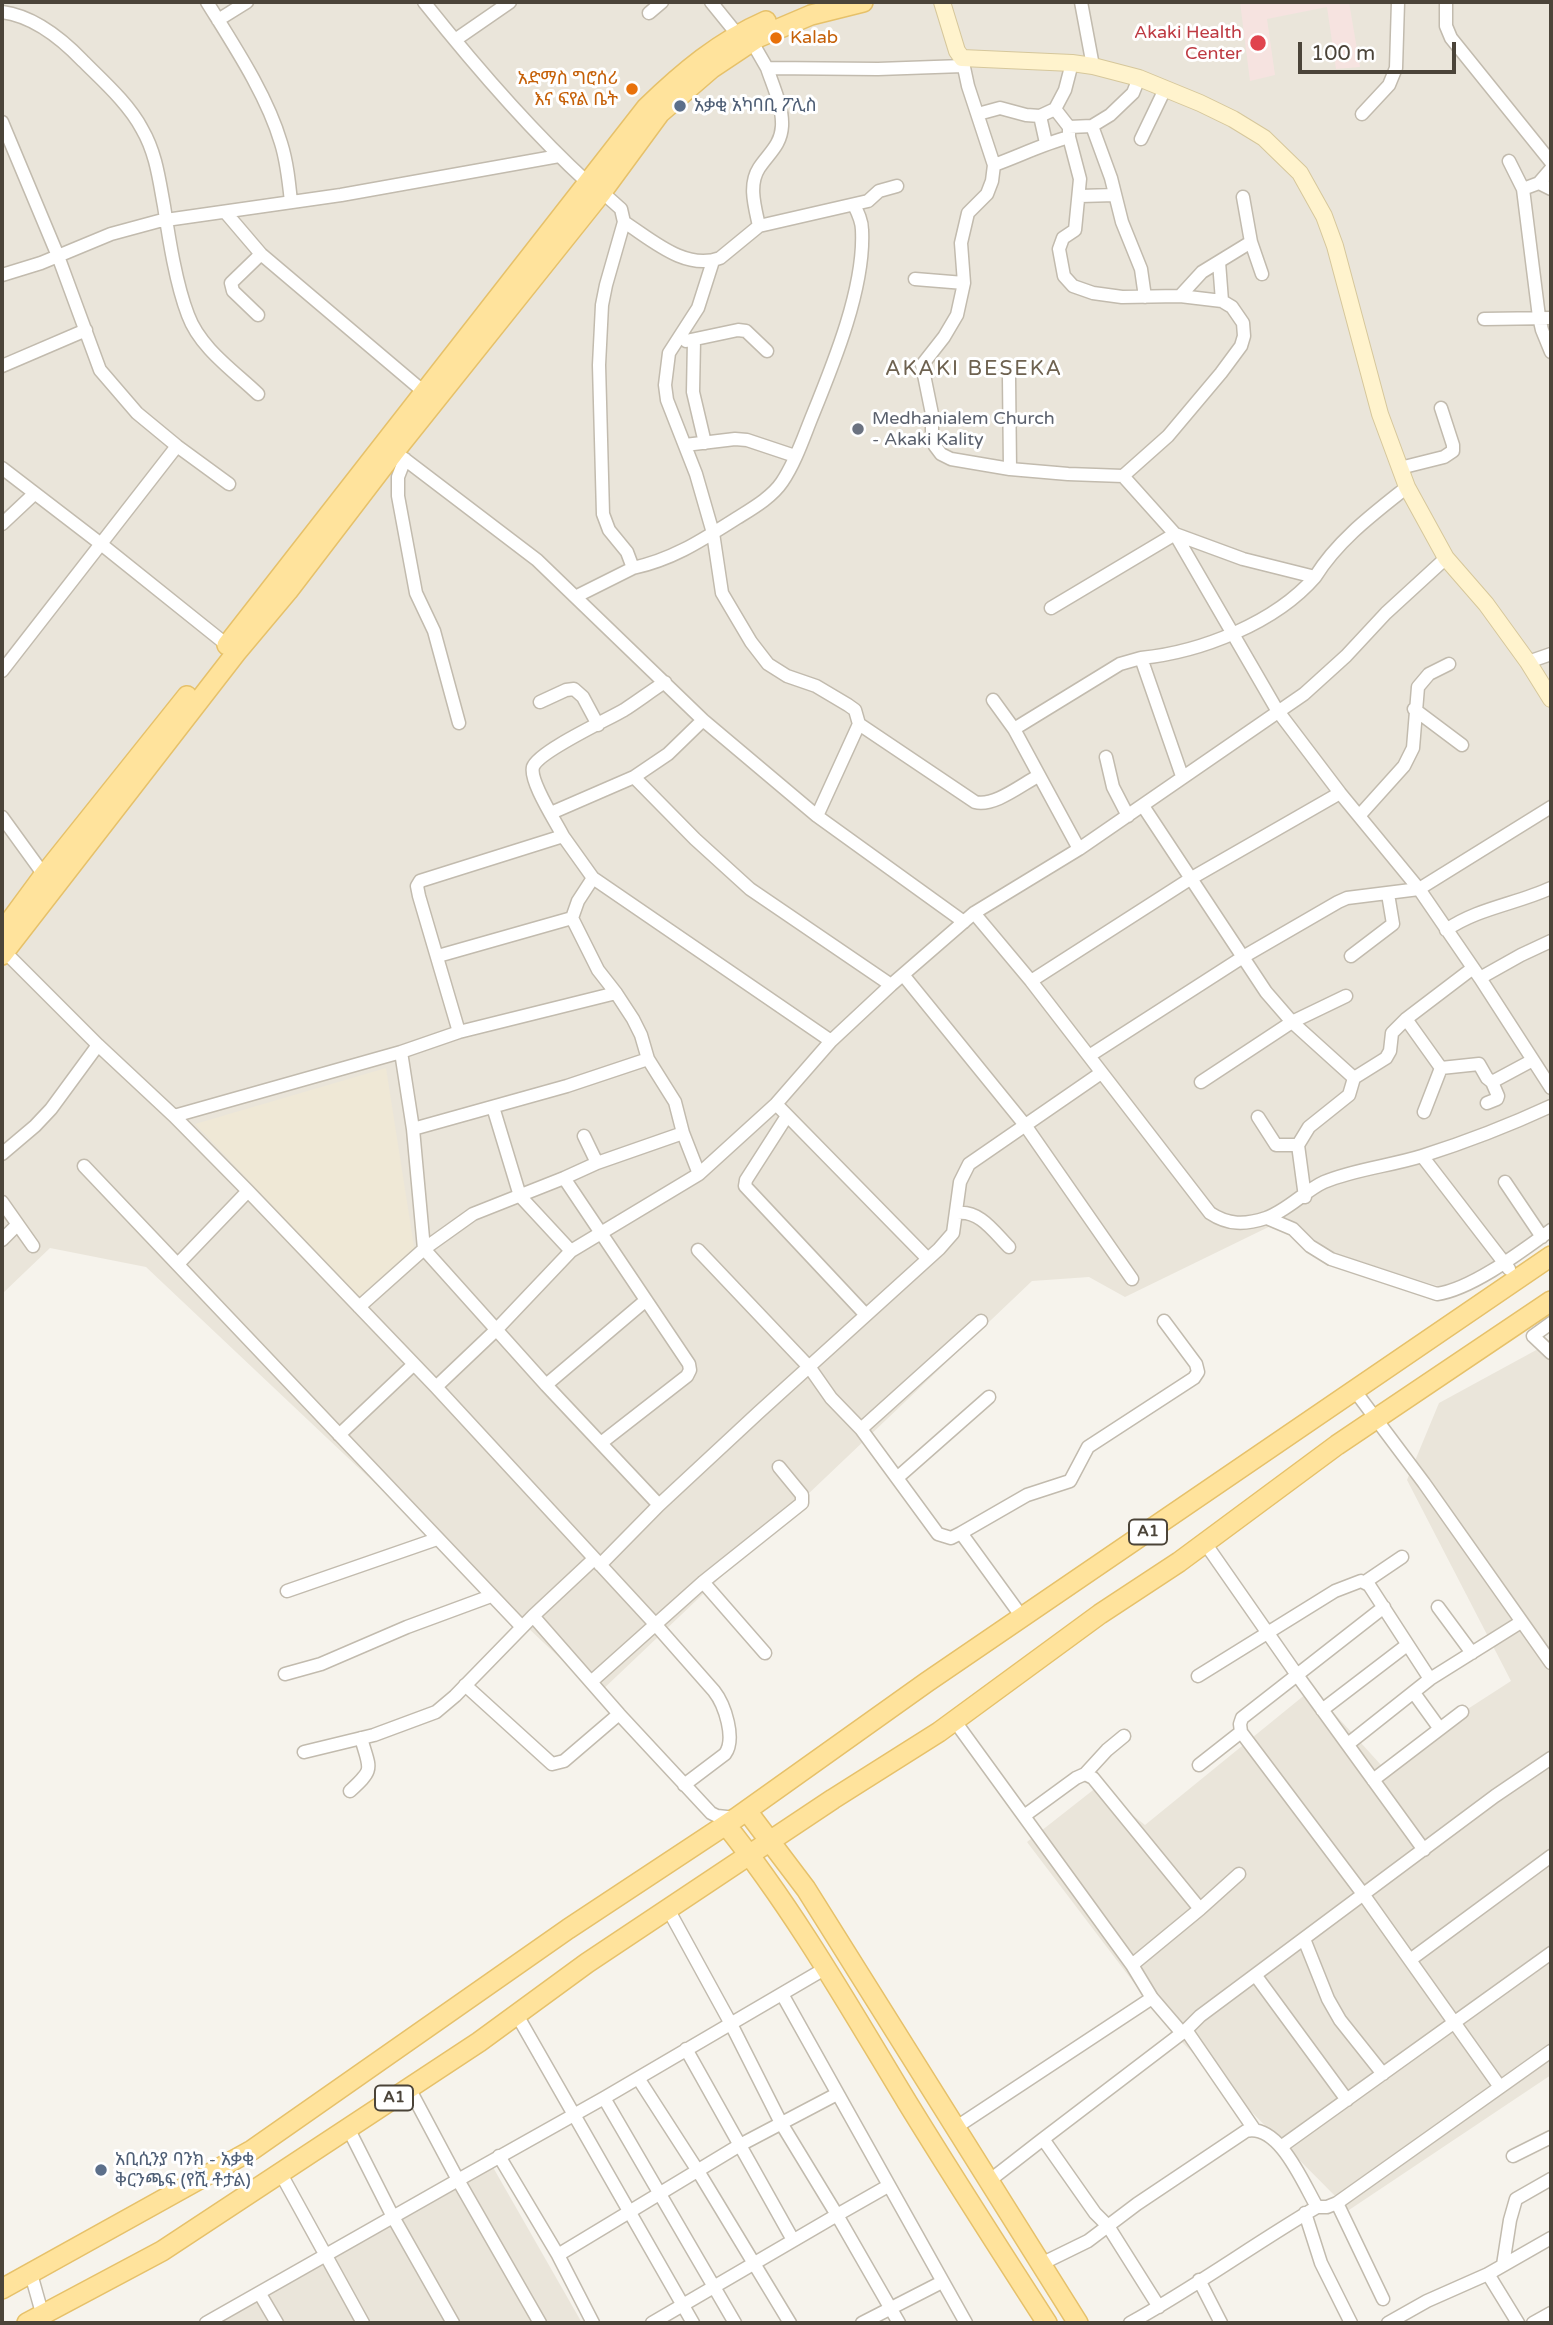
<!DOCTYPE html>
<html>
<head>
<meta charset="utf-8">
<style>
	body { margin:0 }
	#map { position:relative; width:1553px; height:2325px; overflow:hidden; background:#f6f3ec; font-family:"Varela Round",sans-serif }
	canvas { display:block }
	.frame { position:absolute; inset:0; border:4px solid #4b4439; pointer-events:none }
	.scale { position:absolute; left:1298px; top:42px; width:158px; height:32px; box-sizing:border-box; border:4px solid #4b4439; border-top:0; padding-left:9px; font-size:21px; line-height:24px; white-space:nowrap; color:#4b4439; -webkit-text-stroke:5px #fff; paint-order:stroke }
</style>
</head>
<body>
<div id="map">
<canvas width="1553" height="2325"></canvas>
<div class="frame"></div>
<div class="scale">100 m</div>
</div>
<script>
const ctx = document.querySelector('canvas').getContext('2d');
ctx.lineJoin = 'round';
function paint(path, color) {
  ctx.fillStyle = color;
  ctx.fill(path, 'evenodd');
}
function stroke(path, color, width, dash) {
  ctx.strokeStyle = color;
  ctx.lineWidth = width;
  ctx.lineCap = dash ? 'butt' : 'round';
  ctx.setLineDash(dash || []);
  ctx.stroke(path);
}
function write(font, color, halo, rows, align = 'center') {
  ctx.font = font + ' "Varela Round","Noto Sans Ethiopic",sans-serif';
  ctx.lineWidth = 6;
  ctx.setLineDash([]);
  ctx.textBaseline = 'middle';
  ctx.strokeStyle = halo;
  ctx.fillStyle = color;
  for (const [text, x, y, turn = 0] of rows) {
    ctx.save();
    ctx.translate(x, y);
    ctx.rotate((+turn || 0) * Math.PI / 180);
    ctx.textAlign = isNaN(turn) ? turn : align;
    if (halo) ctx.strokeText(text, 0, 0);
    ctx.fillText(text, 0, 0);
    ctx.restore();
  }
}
paint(new Path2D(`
	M2 2H1551V1230L1463 1294 1330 1252 1287 1218 1125 1297 1089 1277 1032 1281 598 1694 146 1267 50 1248 2 1294Z
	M1551 1342V2075L1349 2210 1169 2029 1027 1842 1097 1787 1145 1825 1312 1689 1381 1765 1511 1681 1407 1480 1439 1403Z
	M490 2162 582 2323H206Z`), '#eae5da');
paint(new Path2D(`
	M386 1068 415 1253 359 1297 195 1124Z`), '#efe8d6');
paint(new Path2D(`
	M1240 2H1349L1360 67 1336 69 1327 7 1267 19 1275 75 1250 81Z`), '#f6e3e0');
const minor = new Path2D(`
	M207 2C233 44 267 95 281 143 287 162 289 182 291 202
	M424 2C475 66 528 128 588 183
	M711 2 737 34
	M1081 2 1093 66
	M1446 2V26L1451 38 1551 162
	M2 12C33 16 61 38 83 61 103 81 129 104 142 129 156 153 159 179 164 206 169 239 176 284 188 315 200 348 234 371 258 394
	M649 13 662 2
	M218 20 247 2
	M455 40 510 2
	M752 42 767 68 878 69 963 66
	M962 58 968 86 994 165 992 181 987 194 968 213 961 243 964 283 957 315 944 337 922 365 932 414V433L935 446 941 454 951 459 1010 469 1068 474 1123 476 1168 436 1221 373 1241 346 1244 336 1243 323 1232 307 1222 301 1180 296 1122 297 1093 293 1073 286 1064 276 1059 249 1063 238 1075 230 1080 179 1069 137V127L1055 109
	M978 114 1000 108 1026 115 1040 116 1055 109 1065 90 1072 63
	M1362 114 1389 85 1396 68 1398 2
	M1040 116 1046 143
	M2 122 58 256 100 370 137 413 177 446 229 484
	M1092 126 1111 178 1122 222 1141 269 1145 297
	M1069 127 1092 126 1110 115 1133 93 1139 78
	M1141 139 1165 89
	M1509 161 1523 189 1539 317 1542 330 1551 352
	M994 165C1019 156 1043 144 1069 137
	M1539 183 1551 189
	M1523 189 1539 183 1551 169
	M1080 196 1115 195
	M1243 197 1251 242 1262 274
	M226 213 261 254 424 392
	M624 222C651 239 685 271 720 258L759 226 868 201 879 191 897 186
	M759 226C755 207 748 185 759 168 769 153 781 145 782 126 783 107 773 86 767 68
	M713 261 698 308 669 353 665 385 667 400 696 474 713 533 722 593 751 642 768 664 787 676 816 686 848 705 855 710 859 724
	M1219 262 1222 301
	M2 275 41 263 111 234 159 221 341 195 559 156
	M915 279 964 283
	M1180 296 1202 272 1251 242
	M258 315 233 291 231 283 261 254
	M1484 319 1551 318
	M694 340 693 392 705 443
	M686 341 738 330 746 331 767 351
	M2 366 86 330
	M1009 377 1010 469
	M685 445 735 439 747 440 795 456
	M390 448 537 560 703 720 817 816 964 922
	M405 459 398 477V496L416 593 434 631 459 723
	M2 468 101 544 227 645
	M1400 468 1444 457 1453 451V445L1441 408
	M1123 476 1175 534 1277 710 1340 793 1419 889 1480 978 1551 1088
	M2 524 34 494
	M633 568C674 559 702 540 737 518 753 508 772 497 782 482 795 463 803 439 811 419 833 365 865 288 862 230 862 221 858 213 854 205
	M577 596 633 568 627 552 609 530 603 514 599 365 602 305 606 285 624 222 621 209 602 192
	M1051 608 1175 534 1243 559 1315 577C1338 540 1373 514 1407 487
	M1141 658C1201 652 1275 623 1315 577
	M1528 662 1551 654
	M2 671 177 446
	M993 700 1014 729
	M540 702 566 690 574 689 583 697 598 725
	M1414 709 1462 745
	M703 720 668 754 634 777 695 839 750 889 891 985
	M1106 757 1113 787 1128 816
	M1143 806 1266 992 1292 1022 1354 1078 1349 1095 1309 1127 1298 1145 1305 1197
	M551 813 634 777
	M817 816 859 724 975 802C994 807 1021 785 1038 776
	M1359 816 1404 766 1413 748 1418 687 1429 674 1449 664
	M2 817 44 875
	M563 836C556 822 529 781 533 767 539 751 607 720 624 710 638 701 651 691 665 682
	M1079 849 1014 729 1120 664 1141 658 1182 776
	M974 913 1031 981 1210 1213C1228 1225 1245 1225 1266 1218 1287 1211 1306 1190 1324 1182 1355 1169 1390 1166 1422 1156 1466 1142 1510 1125 1551 1106
	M1446 930C1478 908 1516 904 1551 888
	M4 951 98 1045 174 1116 248 1191 436 1387 655 1624 714 1691C725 1705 736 1739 725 1754L684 1785
	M438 956 572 918 578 901 593 878
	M1351 956 1393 924 1388 894
	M904 976 1025 1125 1132 1279
	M1480 978 1521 955 1551 941
	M1031 981 1190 879 1340 793
	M1406 1019 1441 1068
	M459 1032 419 896 417 886 420 881 563 836 593 878 831 1041 891 985 974 913 1079 849 1304 694 1346 656 1386 613 1446 558
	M401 1052 459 1032 616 993
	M1089 1056 1243 957 1338 902 1347 898 1419 889 1551 807
	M1441 1068 1479 1064 1487 1078 1492 1082 1498 1096 1497 1099 1487 1103
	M1354 1078 1386 1058 1390 1051 1392 1033 1406 1019 1473 968
	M1201 1082 1292 1022 1346 996
	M1492 1082 1533 1060
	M776 1104 927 1258
	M493 1107 520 1196 571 1251
	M1424 1112 1441 1068
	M174 1116 401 1052 413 1129 424 1249 546 1385 659 1505
	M787 1116 746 1180 745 1186 865 1314
	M1258 1117 1276 1145H1298
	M413 1129 567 1086 648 1059
	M584 1136 597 1163
	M2 1154 35 1126 51 1109 98 1045
	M1422 1156 1509 1269
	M84 1166 522 1627
	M699 1174 776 1104 831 1041
	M564 1178 689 1364 690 1370 687 1376 601 1443
	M1505 1182 1542 1237
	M2 1202 33 1246
	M957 1213C980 1210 994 1232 1009 1247
	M1267 1218 1293 1229 1310 1246 1331 1259 1437 1294C1472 1289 1522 1251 1551 1230
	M2 1240 17 1225
	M698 1250 810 1368 831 1398 861 1429 938 1534 951 1538 961 1533 1022 1617
	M178 1264 248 1191
	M359 1307 424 1249 473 1214 564 1178 597 1163 683 1133
	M1551 1323 1533 1336 1551 1353
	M546 1385 645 1301
	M436 1387 496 1330 571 1251 699 1174 683 1133 675 1102 648 1059 641 1035 633 1019 616 993 598 970 572 918
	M1355 1391 1424 1483 1551 1663
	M861 1429 981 1321
	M339 1435 413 1365
	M897 1478 989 1397
	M961 1533 1027 1495 1070 1481 1088 1447 1194 1378 1198 1372 1196 1364 1164 1321
	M1205 1543 1297 1675 1384 1607
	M600 1565 659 1505 758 1413 939 1249 953 1233 960 1182 969 1164 1101 1073
	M703 1582 765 1653
	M1365 1582 1402 1557
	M287 1591 437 1539
	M1438 1607 1472 1653
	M533 1616 619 1714 711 1813 717 1816 736 1818
	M285 1674 321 1664 407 1627 491 1596
	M1198 1676 1335 1591 1361 1581 1369 1585 1430 1679
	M591 1682 703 1582 802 1503V1495L779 1467
	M465 1685 552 1764 564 1761 619 1714
	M1414 1693 1440 1729
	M1322 1710 1407 1645
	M954 1720 1132 1965 1152 1998 1182 2033
	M1348 1744 1430 1679 1521 1622
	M304 1752 374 1735 436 1712 455 1696 533 1616 594 1559
	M1199 1765 1241 1732
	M1085 1774 1107 1750 1124 1736
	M1373 1780 1462 1712
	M350 1791C375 1768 370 1770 361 1738
	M1024 1816 1076 1778 1085 1774 1093 1778 1200 1909 1132 1965
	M1424 1850 1297 1675 1242 1718 1240 1724 1241 1732 1363 1894 1500 2087
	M1200 1909 1239 1874
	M1304 1939 1328 1999 1340 2020 1383 2074
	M1410 1960 1551 1856
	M1256 1976 1347 2100
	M782 1994 966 2323
	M517 2015 693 2323
	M1186 2030 1254 2129
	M686 2049 793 2240
	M638 2078 698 2171 790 2323
	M409 2088 458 2180 604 2098 826 1968
	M604 2098 735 2323
	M348 2128 393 2217 453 2323
	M955 2128 1152 1998
	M1043 2139 1186 2030 1200 2016 1495 1796 1551 1758
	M1282 2146 1551 1953
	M499 2156 558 2255 593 2323
	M1513 2156 1551 2137
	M281 2174 363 2323
	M989 2181 1043 2139 1095 2213 1108 2226 1159 2307
	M888 2186 837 2215 899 2323
	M1337 2203 1383 2299
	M1305 2213 1321 2263 1351 2323
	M558 2255 740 2145 837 2094
	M1041 2264 1088 2241 1137 2204 1246 2131C1279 2123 1303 2183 1317 2207H1327L1337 2203 1551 2051
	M1503 2265 1510 2220 1516 2199 1551 2179
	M31 2274 44 2320
	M1488 2274 1518 2323
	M1199 2280 1221 2323
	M260 2294 277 2323
	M206 2323 458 2180 540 2323
	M652 2323 837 2215 781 2123 731 2024 668 1909
	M862 2323 942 2282
	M1130 2323C1194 2288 1254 2244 1317 2207
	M1388 2323 1427 2301 1488 2274 1551 2238
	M1533 2323 1551 2313`);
const secondary = new Path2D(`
	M942 2 957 51 962 58 1072 63 1093 66 1139 78 1200 103 1233 119 1264 138 1300 173 1324 216 1335 246 1380 414 1407 487 1446 558 1486 604 1528 662 1551 699`);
const primary = new Path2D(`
	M227 645 646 108C682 73 720 41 766 21
	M2 932 44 875 187 696
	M2 955 236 653 288 591 395 451 602 192 660 113 712 68 757 38 811 15 863 2
	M747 1811 806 1889 1078 2323
	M726 1825C795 1911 850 2008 907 2102 953 2177 1000 2250 1047 2323
	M2 2289 252 2150 568 1929 736 1818 927 1682 1551 1256
	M27 2323 162 2251 479 2042 587 1963 833 1799 939 1732 1100 1614 1179 1562 1337 1445 1551 1301`);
stroke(minor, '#c2bbae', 15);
stroke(secondary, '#d6c79b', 18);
stroke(primary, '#e6c16a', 22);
stroke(minor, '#fff', 12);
stroke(secondary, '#fff3cd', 16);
stroke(primary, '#ffe39c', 19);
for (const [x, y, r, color] of [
	[776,38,7,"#e8710a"],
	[1258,43,9,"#e0444e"],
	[632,89,7,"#e8710a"],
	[680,106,7,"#5c6f8a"],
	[858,429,7,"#6b7280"],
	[101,2170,7,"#5c6f8a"]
]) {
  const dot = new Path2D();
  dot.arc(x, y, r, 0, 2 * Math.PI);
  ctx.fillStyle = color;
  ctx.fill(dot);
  stroke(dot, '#fff', 2.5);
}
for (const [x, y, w] of [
	[1148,1532,38],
	[394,2098,38]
]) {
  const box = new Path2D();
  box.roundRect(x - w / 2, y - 12.5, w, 25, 5);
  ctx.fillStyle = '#fff';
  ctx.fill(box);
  stroke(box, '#4b4439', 2);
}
write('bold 16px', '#4b4439', null, [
	["A1",1148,1532],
	["A1",394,2098]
]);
write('18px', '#be3a42', '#fff', [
	["Akaki Health",1242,33],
	["Center",1242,54]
], 'right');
write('18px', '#c56008', '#fff', [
	["Kalab",790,38],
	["አድማስ ግሮሰሪ",618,79,"right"],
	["እና ፍየል ቤት",618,100,"right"]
], 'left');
write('18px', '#4e5e75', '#fff', [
	["አቃቂ አካባቢ ፖሊስ",694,106],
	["አቢሲንያ ባንክ - አቃቂ",115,2160],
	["ቅርንጫፍ (የሺ ቶታል)",115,2181]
], 'left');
write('18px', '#5b616d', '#fff', [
	["Medhanialem Church",872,419],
	["- Akaki Kality",872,440]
], 'left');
ctx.letterSpacing = '2px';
write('21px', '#6e6250', '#fff', [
	["AKAKI BESEKA",974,369]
]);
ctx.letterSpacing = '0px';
</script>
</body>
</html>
